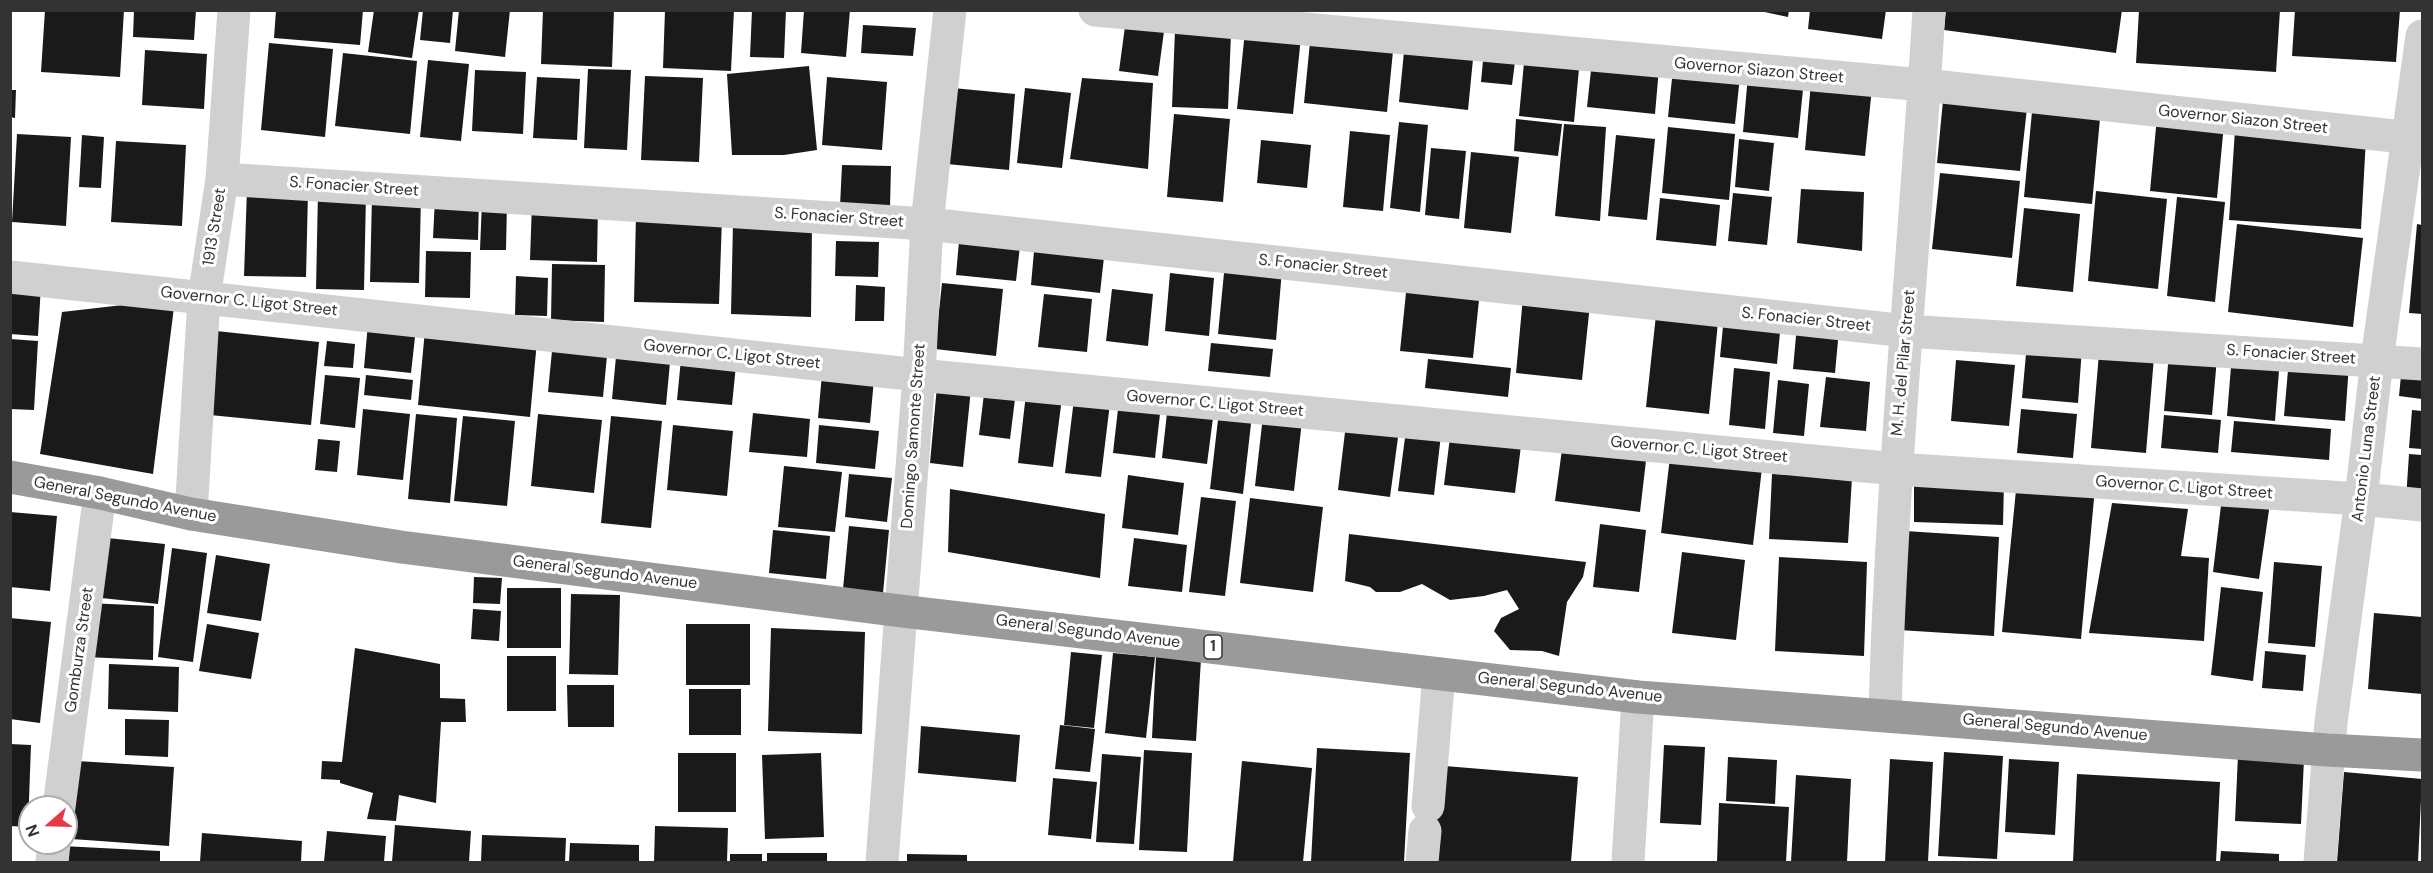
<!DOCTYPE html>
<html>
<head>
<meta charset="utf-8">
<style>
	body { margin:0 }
	#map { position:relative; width:2433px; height:873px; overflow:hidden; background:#fff; font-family:"DM Sans",sans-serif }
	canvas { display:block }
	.frame { position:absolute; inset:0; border:12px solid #333; pointer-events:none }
	.north { position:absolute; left:18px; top:795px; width:60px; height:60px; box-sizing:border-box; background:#fff; border:2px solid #adadad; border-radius:50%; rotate:250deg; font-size:16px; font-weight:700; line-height:24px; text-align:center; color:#333 }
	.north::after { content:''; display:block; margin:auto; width:21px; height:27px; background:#e63946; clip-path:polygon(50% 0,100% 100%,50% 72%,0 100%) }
</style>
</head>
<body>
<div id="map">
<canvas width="2433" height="873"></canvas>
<div class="frame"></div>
<div class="north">N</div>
</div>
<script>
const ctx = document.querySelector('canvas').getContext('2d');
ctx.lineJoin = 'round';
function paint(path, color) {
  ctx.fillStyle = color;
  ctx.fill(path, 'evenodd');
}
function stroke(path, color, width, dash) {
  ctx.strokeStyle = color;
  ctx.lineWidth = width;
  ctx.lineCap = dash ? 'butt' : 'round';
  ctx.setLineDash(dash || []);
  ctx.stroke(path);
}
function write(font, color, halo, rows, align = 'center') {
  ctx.font = font + ' "DM Sans",sans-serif';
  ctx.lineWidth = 6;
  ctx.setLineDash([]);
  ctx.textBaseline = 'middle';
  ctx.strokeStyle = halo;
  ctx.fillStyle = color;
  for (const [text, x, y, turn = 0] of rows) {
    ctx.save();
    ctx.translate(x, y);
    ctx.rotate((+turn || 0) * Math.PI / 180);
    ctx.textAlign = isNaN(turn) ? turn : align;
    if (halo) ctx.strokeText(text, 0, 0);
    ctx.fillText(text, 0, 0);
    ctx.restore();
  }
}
paint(new Path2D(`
	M45 10H124L120 77 41 72Z
	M134 10H196L194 40 133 37Z
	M276 10H363L360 45 274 38Z
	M374 10H419L412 58 368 52Z
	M423 10H453L450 43 420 40Z
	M459 10H510L505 57 455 51Z
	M543 10H614L612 67 541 64Z
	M665 10H734L731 71 663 68Z
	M752 10H786L784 58 750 57Z
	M804 10H850L846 57 801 53Z
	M1755 10H1789L1788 17Z
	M1810 10H1886L1882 39 1808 29Z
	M1946 10H2122L2116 53 1944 30Z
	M2139 10H2280L2276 72 2136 63Z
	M2295 10H2400L2396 62 2292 56Z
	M1126 19 1165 24 1158 76 1119 71Z
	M863 25 916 28 913 56 861 53Z
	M1175 30 1231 33 1228 109 1172 107Z
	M1245 31 1301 37 1293 114 1237 109Z
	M1311 32 1394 41 1387 112 1304 103Z
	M1405 42 1474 49 1468 110 1399 102Z
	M269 43 333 49 325 137 261 130Z
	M145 50 207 54 204 109 142 105Z
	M1484 50 1516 54 1512 85 1481 82Z
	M1525 52 1580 58 1574 122 1519 116Z
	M343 53 417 61 410 134 335 126Z
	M428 60 469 64 461 141 420 137Z
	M1592 61 1659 68 1655 114 1587 107Z
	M809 66 817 150 784 155H732L727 74Z
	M588 69 631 70 627 150 584 148Z
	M1673 69 1740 76 1735 124 1668 117Z
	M475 70 526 72 523 134 472 131Z
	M1748 75 1804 80 1798 138 1743 132Z
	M645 76 703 78 699 162 641 160Z
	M537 77 580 79 577 140 533 138Z
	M827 77 887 82 882 150 822 145Z
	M1082 78 1153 83 1148 169 1070 159Z
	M1811 82 1872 88 1865 156 1805 150Z
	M953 88 1015 94 1009 170 947 164Z
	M1025 88 1071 93 1062 168 1017 163Z
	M10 90H16L15 118 10 117Z
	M1944 90 2028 99 2020 171 1937 163Z
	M2033 101 2101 108 2092 204 2024 197Z
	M1174 114 1230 119 1223 202 1167 197Z
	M2157 117 2224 124 2217 198 2150 191Z
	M1516 119 1562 124 1558 156 1514 151Z
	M1399 122 1428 125 1420 212 1390 208Z
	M1564 124 1606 127 1600 221 1555 216Z
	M1668 127 1735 134 1729 200 1662 193Z
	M2235 130 2366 138 2361 229 2229 220Z
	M1350 131 1390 135 1383 211 1343 207Z
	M17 134 71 137 66 226 12 222Z
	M82 135 104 137 101 188 79 187Z
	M1616 135 1655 139 1647 220 1608 216Z
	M1739 139 1774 143 1769 191 1735 187Z
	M1261 140 1311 145 1307 188 1257 183Z
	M116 141 186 145 182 226 111 222Z
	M1431 148 1466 151 1459 219 1425 215Z
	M1471 152 1519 157 1511 233 1464 228Z
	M842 165 891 166 890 207 840 206Z
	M1940 173 2020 181 2012 258 1932 249Z
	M247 189 308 192 306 277 244 276Z
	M1801 189 1864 192 1862 251 1797 243Z
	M2096 191 2167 199 2158 289 2088 281Z
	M318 192 366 194 364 290 316 289Z
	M1733 193 1772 197 1767 245 1728 241Z
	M372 196 421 197 419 283 370 282Z
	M2177 197 2225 202 2215 302 2167 296Z
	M435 198 479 199 478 240 433 238Z
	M1660 198 1720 205 1716 246 1656 240Z
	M482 201 507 202 506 250H480Z
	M532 203 598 205 597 262 530 260Z
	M2024 208 2080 214 2073 292 2016 286Z
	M636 215 722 218 719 304 634 302Z
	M733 223 812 226 811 317 731 314Z
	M2237 224 2363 238 2353 327 2228 312Z
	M2417 224 2422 225V314L2409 313Z
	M960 230 1021 237 1016 281 956 275Z
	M1035 240 1105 248 1100 293 1031 285Z
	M836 241 879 242 878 277 835 276Z
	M426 251 471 252 470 298 425 297Z
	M1225 263 1282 270 1276 340 1218 334Z
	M552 264 605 265 604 322 551 320Z
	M1170 273 1214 278 1209 336 1165 331Z
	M516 276 548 278 547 316 515 315Z
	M10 283 41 285 38 336 10 334Z
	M942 283 1003 289 996 356 935 349Z
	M1407 283 1480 290 1473 358 1400 351Z
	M856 285 885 287 884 321H855Z
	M1112 289 1153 294 1148 346 1106 341Z
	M1044 294 1092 299 1087 352 1038 347Z
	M1523 297 1590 304 1582 380 1516 373Z
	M175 299 153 474 40 454 62 312Z
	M1656 315 1718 322 1709 414 1646 407Z
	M1724 316 1781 322 1777 364 1720 357Z
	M368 323 416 328 411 373 364 368Z
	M1797 325 1839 330 1835 373 1793 369Z
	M207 330 319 342 311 425 200 414Z
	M425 330 537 341 530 417 418 405Z
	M10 339 38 341 34 410 10 409Z
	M327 341 355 344 353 368 324 366Z
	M1211 343 1273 349 1270 377 1208 371Z
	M2027 343 2082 348 2078 403 2022 398Z
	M617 346 671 352 666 405 612 399Z
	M552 351 607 356 603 397 548 392Z
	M2099 353 2154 357 2146 453 2091 448Z
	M2169 353 2217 358 2212 415 2164 411Z
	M2232 354 2280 358 2275 421 2227 416Z
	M681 359 736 365 732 405 677 400Z
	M1428 359 1511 368 1508 397 1425 388Z
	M2289 359 2349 364 2345 421 2284 416Z
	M1956 360 2015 365 2009 426 1951 421Z
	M2402 365 2422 367V399L2399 396Z
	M1734 368 1770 372 1765 429 1729 425Z
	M822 374 874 379 870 423 818 418Z
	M325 375 360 378 355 428 320 424Z
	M366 375 413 380 411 400 364 395Z
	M1826 377 1870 382 1866 431 1820 427Z
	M1778 380 1809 384 1804 436 1773 433Z
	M937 386 971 389 963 467 930 463Z
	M984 394 1015 399 1010 439 979 435Z
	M1026 394 1062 398 1053 467 1018 463Z
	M1074 399 1110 403 1101 477 1065 473Z
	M1119 400 1161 405 1155 458 1113 453Z
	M1168 404 1214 410 1207 464 1162 458Z
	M363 409 410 414 403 480 357 475Z
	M2021 409 2077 414 2073 458 2017 453Z
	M2412 410 2422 411V449L2409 448Z
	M1219 411 1252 415 1243 494 1210 489Z
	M753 413 810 419 807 457 749 452Z
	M416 414 457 418 450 503 408 499Z
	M538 414 602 420 594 493 531 486Z
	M2164 415 2221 420 2218 453 2161 448Z
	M463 416 515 421 507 506 454 501Z
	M611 416 662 421 651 528 601 523Z
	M1263 416 1302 421 1294 491 1255 486Z
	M2234 421 2331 429 2329 460 2231 452Z
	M1346 424 1399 430 1390 497 1338 490Z
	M673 425 733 431 727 496 667 490Z
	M819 425 879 431 875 469 816 463Z
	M1451 429 1522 438 1515 493 1444 485Z
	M1406 430 1441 435 1434 495 1398 491Z
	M318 439 340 441 337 472 315 470Z
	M1563 442 1647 452 1640 512 1555 501Z
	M2409 454 2422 455V501L2406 499Z
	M1670 457 1762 468 1753 545 1661 533Z
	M784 466 842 472 835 532 778 527Z
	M849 474 892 478 887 522 845 517Z
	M1772 474 1852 478 1848 543 1769 539Z
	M1128 475 1184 483 1178 535 1122 528Z
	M1914 478 2004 481 2003 525 1914 522Z
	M2017 480 2095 488 2081 639 2002 632Z
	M950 489 1105 514 1100 578 948 552Z
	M1201 497 1236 501 1225 596 1189 592Z
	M2222 497 2270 503 2259 579 2213 572Z
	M1250 498 1323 507 1313 592 1240 583Z
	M2112 503 2188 509 2181 556 2209 558 2204 641 2089 633Z
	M10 512 57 516 50 591 10 587Z
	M1600 524 1646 530 1639 592 1593 587Z
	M849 526 889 530 883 593 843 589Z
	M773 530 830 536 826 579 769 573Z
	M1905 531 1999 537 1994 636 1899 630Z
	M1349 534 1586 562 1583 577 1567 602 1559 656 1542 651 1510 650 1494 631 1501 618 1519 609 1507 590 1484 596 1450 600 1422 584 1400 592H1376L1370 587 1345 581Z
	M98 537 165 544 158 604 92 597Z
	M1134 538 1187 545 1182 592 1128 586Z
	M172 548 207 553 193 662 158 657Z
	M1682 552 1745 560 1736 640 1672 633Z
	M216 555 270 564 261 621 207 613Z
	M1779 557 1867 562 1864 656 1775 651Z
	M2274 562 2322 566 2315 647 2268 643Z
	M474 577 502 578 500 604 473 603Z
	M2221 587 2263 592 2253 681 2211 675Z
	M507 588H561V648H507Z
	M571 594 620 595 618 675 569 674Z
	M87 603 154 606 153 660 85 657Z
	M473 609 501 611 499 641 471 639Z
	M2374 613 2422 617V694L2368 689Z
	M10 618 51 622 40 723 10 719Z
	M207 624 259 633 251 679 199 671Z
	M686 624H750V685H686Z
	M771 628 865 632 862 734 768 731Z
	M355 648 440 664V698L465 699 466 722H441L436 803 399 795 396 821 367 819 373 793 340 783V780L321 779 322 761 342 762Z
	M2265 651 2306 655 2303 691 2262 688Z
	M1071 652 1102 655 1094 728 1064 725Z
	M1113 653 1155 657 1146 738 1105 733Z
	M507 656H556V711H507Z
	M1156 656 1201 659 1196 741 1152 738Z
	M109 664 179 667 178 712 108 709Z
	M567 685H614V727H568Z
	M689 689H741V735H689Z
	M125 719 169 720 168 757 125 755Z
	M1060 725 1095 729 1090 772 1055 769Z
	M921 726 1020 735 1016 782 918 773Z
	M10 744 31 745 28 827 10 826Z
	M1664 745 1705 747 1701 825 1660 823Z
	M1317 748 1410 753 1404 862H1311Z
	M1144 750 1192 753 1187 852 1139 850Z
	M1944 752 2003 756 1997 859 1938 856Z
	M678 753H736V812H678Z
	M821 753 824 837 765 839 762 755Z
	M1102 754 1141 757 1134 844 1096 842Z
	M2238 755 2304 759 2301 824 2235 821Z
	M1728 757 1777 760 1775 804 1726 801Z
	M1890 759 1933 762 1928 862H1885Z
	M2009 759 2059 762 2055 835 2005 832Z
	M77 761 174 767 169 846 72 839Z
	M1242 761 1312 768 1303 862H1233Z
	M1445 766 1578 777 1571 862H1438L1415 830 1418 805Z
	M2344 772 2422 779 2418 862H2337Z
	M2077 774 2220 782 2216 862H2073Z
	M1796 775 1851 779 1847 862H1791Z
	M1053 778 1097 782 1091 839 1048 835Z
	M1719 803 1789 807 1786 862H1717Z
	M395 825 471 831 469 862H392Z
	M655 826 728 828 727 862H654Z
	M327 831 386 836 384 862H324Z
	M202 833 302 841 301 862H200Z
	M482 835 566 838 565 862H481Z
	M570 843 639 845V862H569Z
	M62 846 160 851V862H61Z
	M2221 851 2279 854V862H2220Z
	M767 853H827V862H767Z
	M730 854H762V862H730Z
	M907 854 967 855V862H907Z`), '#1a1a1a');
stroke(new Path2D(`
	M1095 10 1924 85 2422 139
	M222 179 927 224 1907 331 2422 364
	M10 277 919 375 1896 469 2361 499 2422 505
	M191 514 204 298 222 179 234 10
	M1885 715C1891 480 1915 245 1929 10
	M1428 806 1439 674
	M59 807 100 493
	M52 862 54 843
	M882 862 919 375 927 224 950 10
	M1422 862 1425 831
	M1628 862 1638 697
	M2320 862 2331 722 2361 499 2377 360 2422 36`), '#d0d0d0', 33);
stroke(new Path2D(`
	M10 477 100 493 191 514 401 547 901 611 1638 697 2327 750 2422 755`), '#9a9a9a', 33);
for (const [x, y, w] of [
	[1213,647,18]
]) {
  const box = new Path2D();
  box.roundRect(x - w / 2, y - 12, w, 24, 4.5);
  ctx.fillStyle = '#fff';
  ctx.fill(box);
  stroke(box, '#333', 1.5);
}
write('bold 15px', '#333', null, [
	["1",1213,647]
]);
write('16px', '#333', '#fff', [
	["Governor Siazon Street",1759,71,5],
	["Governor Siazon Street",2243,120,6],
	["S. Fonacier Street",354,187,4],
	["S. Fonacier Street",839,218,4],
	["1913 Street",215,227,-81],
	["S. Fonacier Street",1323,267,6],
	["Governor C. Ligot Street",249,302,6],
	["S. Fonacier Street",1806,320,6],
	["Governor C. Ligot Street",732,355,6],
	["S. Fonacier Street",2291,355,4],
	["M. H. del Pilar Street",1904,363,-85],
	["Governor C. Ligot Street",1215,404,5],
	["Domingo Samonte Street",914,436,-86],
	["Antonio Luna Street",2367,449,-83],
	["Governor C. Ligot Street",1699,450,5],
	["Governor C. Ligot Street",2184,488,4],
	["General Segundo Avenue",125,500,11],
	["General Segundo Avenue",605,573,7],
	["General Segundo Avenue",1088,632,7],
	["Gomburza Street",80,650,-82],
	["General Segundo Avenue",1570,688,6],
	["General Segundo Avenue",2055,728,5]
]);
</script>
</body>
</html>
